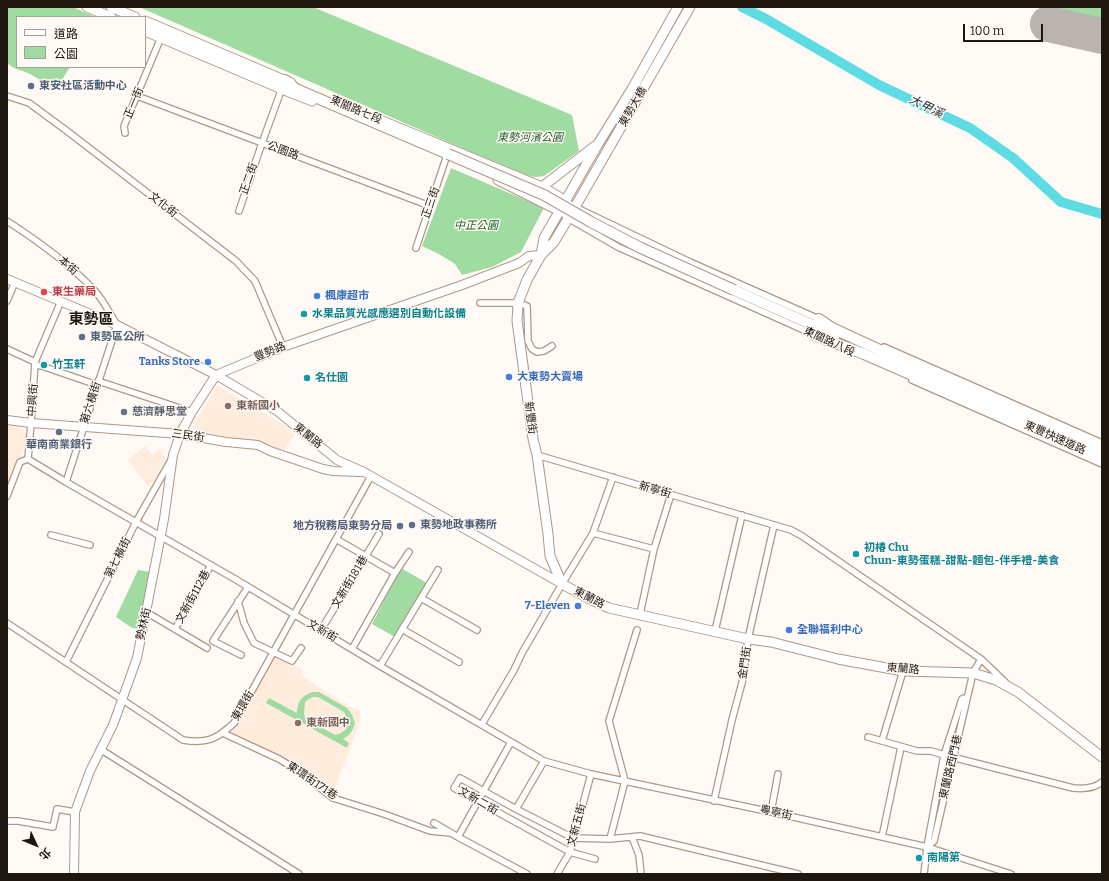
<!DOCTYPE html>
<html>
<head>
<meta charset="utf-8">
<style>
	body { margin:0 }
	#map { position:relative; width:1109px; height:881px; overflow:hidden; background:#fffaf6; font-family:Bitter,"Noto Sans TC",serif }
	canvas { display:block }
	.frame { position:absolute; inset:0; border:8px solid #1f160f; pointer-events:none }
	.legend { position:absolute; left:16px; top:16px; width:130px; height:52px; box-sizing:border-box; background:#fffaf6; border:1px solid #a59f9a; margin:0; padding:5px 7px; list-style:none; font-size:12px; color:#1f160f }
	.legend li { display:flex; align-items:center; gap:8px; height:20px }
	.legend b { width:20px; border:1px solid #a59f9a }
	.north { position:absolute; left:16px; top:825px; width:40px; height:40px; -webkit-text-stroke:3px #fffaf6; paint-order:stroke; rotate:134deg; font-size:11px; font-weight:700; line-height:16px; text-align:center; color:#1f160f }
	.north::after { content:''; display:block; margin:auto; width:14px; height:18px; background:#1f160f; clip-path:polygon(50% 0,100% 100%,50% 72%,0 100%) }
	.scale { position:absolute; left:963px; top:24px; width:80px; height:18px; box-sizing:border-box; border:2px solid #1f160f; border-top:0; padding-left:5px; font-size:12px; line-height:14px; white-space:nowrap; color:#1f160f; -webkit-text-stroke:3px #fffaf6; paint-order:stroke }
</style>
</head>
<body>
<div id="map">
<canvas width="1109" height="881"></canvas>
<div class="frame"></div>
<ul class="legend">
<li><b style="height:5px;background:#fff"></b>道路</li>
<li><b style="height:11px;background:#a0dba1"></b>公園</li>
</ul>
<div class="north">北</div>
<div class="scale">100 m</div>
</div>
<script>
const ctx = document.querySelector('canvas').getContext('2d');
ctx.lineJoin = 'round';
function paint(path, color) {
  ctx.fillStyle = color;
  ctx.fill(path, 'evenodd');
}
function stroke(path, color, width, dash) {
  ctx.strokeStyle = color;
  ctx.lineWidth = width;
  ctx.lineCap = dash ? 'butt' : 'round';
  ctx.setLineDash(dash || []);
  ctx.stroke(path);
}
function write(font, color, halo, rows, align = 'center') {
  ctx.font = font + ' Bitter,"Noto Sans TC",serif';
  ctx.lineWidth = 3;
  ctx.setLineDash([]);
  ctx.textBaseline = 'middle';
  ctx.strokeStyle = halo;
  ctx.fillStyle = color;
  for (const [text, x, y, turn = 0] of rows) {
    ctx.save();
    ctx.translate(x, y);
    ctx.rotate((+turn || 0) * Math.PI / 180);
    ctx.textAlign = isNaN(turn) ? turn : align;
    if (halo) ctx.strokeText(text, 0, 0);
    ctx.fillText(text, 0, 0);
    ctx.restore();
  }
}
paint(new Path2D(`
	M217 386 286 426 295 435 283 451 251 442 226 440 207 435 192 427Z
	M7 425 23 429 25 432 26 436 23 453 18 461 7 490Z
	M145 446 153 455 159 449 166 459 162 464 155 480 148 486 128 460Z
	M276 655 302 669 301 675 320 688 348 706 360 711V719L358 727 333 793 318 780 281 757 230 734Z`), '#ffecdd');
paint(new Path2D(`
	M7 7H73L95 17H17V67H70L55 91C47 85 39 79 30 74 22 70 13 70 7 62Z
	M139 7H313L572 115 579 151 544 176 536 177 526 176Z
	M1049 7H1102V47L1042 34Z
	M451 168 544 208 521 252 492 267 462 275 455 264 439 254 422 246Z
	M401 568 427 583 395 637 372 624Z
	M138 570 151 572 140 629 132 628 116 617Z
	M313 692H319L347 708 352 715 355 723C353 731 350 735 343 739L349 743 347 748 266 703 269 698 297 713C297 702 302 695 313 692ZM313 697H318L344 712 349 722C347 730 343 733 335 735L305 718 304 714 305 702 309 699Z`), '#a0dba1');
stroke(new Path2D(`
	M742 7 766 19 879 85 970 128 1013 158 1061 202 1102 214`), '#5edce3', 10);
stroke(new Path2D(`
	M1048 24 1102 36`), '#bab4af', 36);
const street = new Path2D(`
	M7 96 29 103 67 131 236 261 255 281 283 347
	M137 96 430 206
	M125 133 124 126 162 35
	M566 201 575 207 690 262 821 320
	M239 211 262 143 282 88
	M560 211 568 218 618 247 815 335
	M7 221C38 241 70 264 95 291 104 301 110 314 117 325L66 482
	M416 248 446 158
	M7 301 15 282
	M480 303H518L527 306 528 341 532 349 537 352 544 351 552 346
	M884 347 1102 443
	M7 349 35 362
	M35 365 42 366 97 385
	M912 380 1102 464
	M98 381 192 412
	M537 455 791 530 802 536 981 659 1005 682
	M28 459 66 482 235 579 380 666 544 761 591 774 771 812 927 847 1011 874
	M7 496 20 462 28 459 31 423 35 362 61 301
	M593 533 654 549
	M51 535 90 545
	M336 539 395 573
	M421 598 477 630
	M238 601 244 623 254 643 292 661 301 648
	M146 612 207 648
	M640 614 654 549 671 494
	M7 623 183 740C207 744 217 739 234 723L371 476
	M175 629 211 565
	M402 629 459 662
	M321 630 379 534
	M637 630 609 721 625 781 610 839 640 836 798 874
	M715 631 742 515
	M352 649 395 573 409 552
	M241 655 213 641 248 587
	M66 662 136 522 171 460
	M380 666 438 570
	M482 724 514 670 522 653 562 584 593 533 613 477
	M223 733 279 759 307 776 314 783 333 798 384 814 430 831 451 833
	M868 737 917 751H931L944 755 1073 788C1083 789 1095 788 1102 782
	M882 741 903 671
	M511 742 458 837 527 874
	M100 749 299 874
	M714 801 732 720 743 679 748 639 774 525
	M516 809 544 761
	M771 812 778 774
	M7 821H18L53 827 57 809 75 812
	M434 823 458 837
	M632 837 639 855 641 874
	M882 837 901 747
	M927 847 934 841 973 673 981 659
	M595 859 570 852 454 788 460 778 516 809 573 838 610 839
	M557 874 570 852 591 774
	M924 874 927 847 944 755 962 699 964 698 967 699`);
const secondary = new Path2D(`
	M7 279 117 325 216 375 277 411 337 460 364 472 562 584
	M216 375 283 347 462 285 519 263 529 256 541 255
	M7 420 31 423 180 434 226 442 258 445 270 451 323 469 333 471 360 472
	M74 874 75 812 90 771 113 725 122 700 137 658 146 612 164 519 173 455 180 434 192 412 216 375`);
const primary = new Path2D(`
	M87 7 111 17
	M111 7 135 17
	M690 7 575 207 554 242 541 255 527 280 518 303 517 321 533 439 537 455 548 534 550 556 562 584 588 598 609 608 748 639 771 642 838 659 892 669 903 671 973 673 996 680 1018 692 1102 757
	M145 21 291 83
	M145 31 282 89 312 101
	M380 120 542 187 566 201
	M498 180 560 211
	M542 187 595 146
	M541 255 544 238 598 144 632 89 678 7`);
const highway = new Path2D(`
	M285 80 296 89 448 154
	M282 89H296
	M734 290 835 335
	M819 319 832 328 1014 412 1102 450
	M814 335 864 354 1102 458`);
stroke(street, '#af9886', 8);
stroke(secondary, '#af9886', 10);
stroke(primary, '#af9886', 11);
stroke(highway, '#af9886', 12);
stroke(street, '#fff', 5.5);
stroke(secondary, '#fff', 8);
stroke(primary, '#fff', 9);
stroke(highway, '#fff', 10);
const highwayBridge = new Path2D(`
	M448 154 544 195 591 222 641 248 734 290`);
stroke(highwayBridge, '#af9886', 12, []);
stroke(highwayBridge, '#fff', 10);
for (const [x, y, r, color] of [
	[31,86,4,"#5c6f8a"],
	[44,292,4,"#e0444e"],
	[317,296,4,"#3f7fe0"],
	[304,314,4,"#0f9aa8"],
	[82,337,4,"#5c6f8a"],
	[208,362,4,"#3f7fe0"],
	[44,365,4,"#0f9aa8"],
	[509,377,4,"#3f7fe0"],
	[307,378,4,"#0f9aa8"],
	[228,406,4,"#8d6e63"],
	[124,412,4,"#6b7280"],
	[59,432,4,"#5c6f8a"],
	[412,525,4,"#5c6f8a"],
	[400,526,4,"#5c6f8a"],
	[856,554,4,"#0f9aa8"],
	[578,606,4,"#3f7fe0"],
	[789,630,4,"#3f7fe0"],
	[298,723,4,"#8d6e63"],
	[919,858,4,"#0f9aa8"]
]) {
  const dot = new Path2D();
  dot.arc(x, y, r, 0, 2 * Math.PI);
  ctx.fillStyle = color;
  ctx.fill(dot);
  stroke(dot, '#fffaf6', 1.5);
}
write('bold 11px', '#4e5e75', '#fffaf6', [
	["東安社區活動中心",39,86],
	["東勢區公所",90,337],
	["華南商業銀行",59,445,"center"],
	["東勢地政事務所",420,525],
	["地方稅務局東勢分局",392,526,"right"]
], 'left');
write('11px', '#1f160f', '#fffaf6', [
	["正一街",134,103,-67],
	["東勢大橋",633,107,-60],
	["東關路七段",356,110,23],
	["公園路",283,151,20],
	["正二街",249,179,-71],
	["正三街",431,203,-71],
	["文化街",163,205,38],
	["本街",68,266,41],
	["東關路八段",829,342,25],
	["豐勢路",270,352,-22],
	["中興街",33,400,-86],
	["第六橫街",91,403,-72],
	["新豐街",530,418,82],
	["三民街",188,436,8],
	["東蘭路",308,436,39],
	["東豐快速道路",1055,438,24],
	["新寧街",655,490,16],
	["第七橫街",118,558,-63],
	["文新街181巷",350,582,-59],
	["文新街112巷",193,597,-61],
	["東蘭路",589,598,27],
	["勢林街",144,624,-78],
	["文新街",322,631,31],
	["金門街",745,663,-81],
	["東蘭路",903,669,5],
	["東環街",243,706,-60],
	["東蘭路西門巷",951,767,-77],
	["東環街171巷",312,781,34],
	["文新二街",478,801,30],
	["粵寧街",776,813,12],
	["文新五街",577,825,-75]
]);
write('italic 11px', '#206226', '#fffaf6', [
	["東勢河濱公園",530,138],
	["中正公園",476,226]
]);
write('bold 11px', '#be3a42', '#fffaf6', [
	["東生藥局",52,292]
], 'left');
write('bold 11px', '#366cbe', '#fffaf6', [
	["楓康超市",325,296],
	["Tanks Store",200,362,"right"],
	["大東勢大賣場",517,377],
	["7-Eleven",570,606,"right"],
	["全聯福利中心",797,630]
], 'left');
write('bold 11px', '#0d838f', '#fffaf6', [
	["水果品質光感應選別自動化設備",312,314],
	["竹玉軒",52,365],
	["名仕園",315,378],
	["初椿 Chu",864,548],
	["Chun-東勢蛋糕-甜點-麵包-伴手禮-美食",864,561],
	["南陽第",927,858]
], 'left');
write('bold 11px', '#785e54', '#fffaf6', [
	["東新國小",236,406],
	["東新國中",306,723]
], 'left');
write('bold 11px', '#5b616d', '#fffaf6', [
	["慈濟靜思堂",132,412]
], 'left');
write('italic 12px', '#182e2f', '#fffaf6', [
	["大甲溪",926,107,26]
]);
write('bold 15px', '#1f160f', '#fffaf6', [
	["東勢區",91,320]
]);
</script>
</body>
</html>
